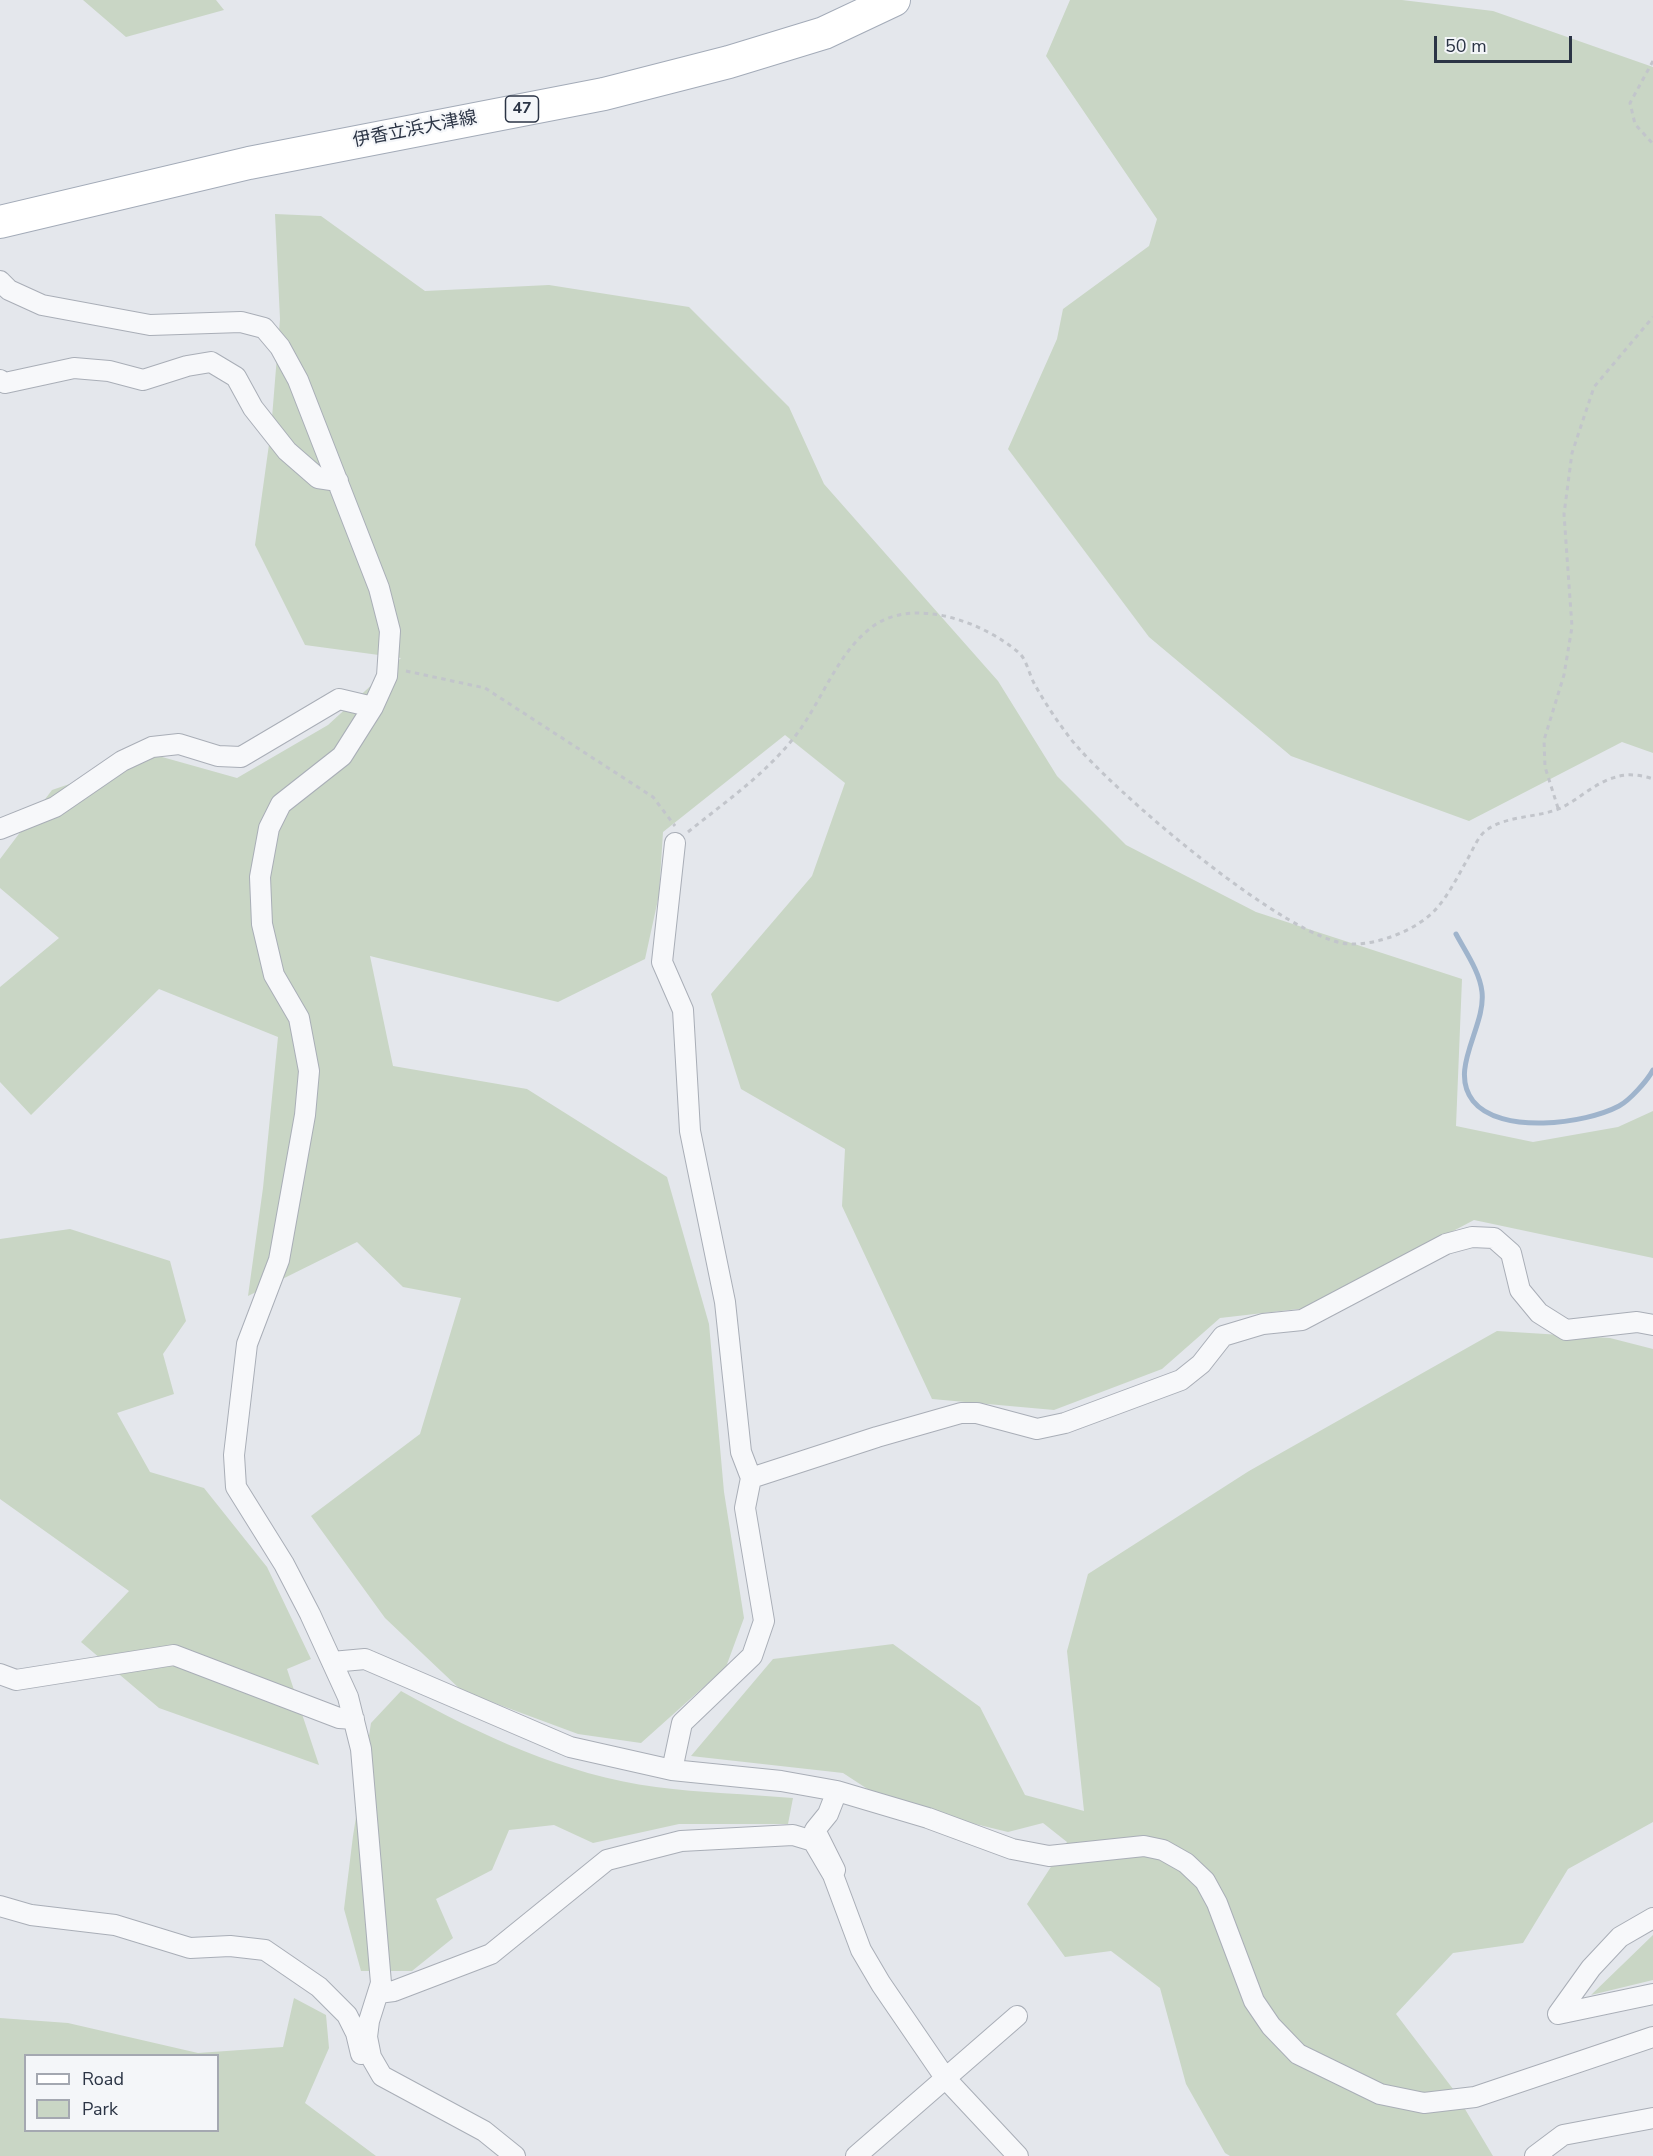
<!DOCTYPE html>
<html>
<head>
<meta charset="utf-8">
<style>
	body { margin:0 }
	#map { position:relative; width:1653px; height:2156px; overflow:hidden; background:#e4e7ec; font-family:"Nunito Sans",sans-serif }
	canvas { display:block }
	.legend { position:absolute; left:24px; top:2054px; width:195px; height:78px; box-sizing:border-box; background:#f4f6f9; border:2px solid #a4a8b1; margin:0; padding:8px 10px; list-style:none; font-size:18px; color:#2b3445 }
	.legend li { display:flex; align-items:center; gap:12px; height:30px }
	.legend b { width:30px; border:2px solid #a4a8b1 }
	.scale { position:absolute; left:1434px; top:36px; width:138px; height:27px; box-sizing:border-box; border:3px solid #2b3445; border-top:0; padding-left:8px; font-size:18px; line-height:21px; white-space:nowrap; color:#2b3445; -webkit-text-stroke:4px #f4f6f9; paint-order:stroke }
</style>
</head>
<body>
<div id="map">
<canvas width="1653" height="2156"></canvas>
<ul class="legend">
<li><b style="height:8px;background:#fff"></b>Road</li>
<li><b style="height:16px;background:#c9d6c5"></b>Park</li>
</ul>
<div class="scale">50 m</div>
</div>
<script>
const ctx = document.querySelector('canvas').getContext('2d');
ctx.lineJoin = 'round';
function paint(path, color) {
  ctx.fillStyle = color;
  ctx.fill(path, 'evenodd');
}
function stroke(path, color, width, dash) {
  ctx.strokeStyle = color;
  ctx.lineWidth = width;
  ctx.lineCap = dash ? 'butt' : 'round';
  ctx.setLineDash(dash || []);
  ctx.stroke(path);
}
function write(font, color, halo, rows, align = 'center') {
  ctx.font = font + ' "Nunito Sans","Noto Sans JP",sans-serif';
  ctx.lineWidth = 4.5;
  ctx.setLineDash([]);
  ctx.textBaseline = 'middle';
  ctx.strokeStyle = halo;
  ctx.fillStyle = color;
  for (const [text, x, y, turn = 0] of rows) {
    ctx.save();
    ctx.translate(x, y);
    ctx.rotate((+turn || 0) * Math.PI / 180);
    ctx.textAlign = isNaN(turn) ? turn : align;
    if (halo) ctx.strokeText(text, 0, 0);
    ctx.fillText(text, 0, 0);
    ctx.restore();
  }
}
paint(new Path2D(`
	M83 0H216L224 10 126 37Z
	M1070 0H1402L1493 11 1653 67V753L1622 742 1469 821 1291 756 1149 637 1008 449 1057 339 1063 309 1149 246 1157 219 1046 56Z
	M275 214 321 216 425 291 549 285 689 307 789 407 824 484 998 681 1057 776 1126 845 1256 912 1462 979 1456 1126 1533 1142 1618 1127 1653 1111V1258L1474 1220 1307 1308 1220 1318 1162 1369 1054 1410 932 1399 842 1206 845 1149 741 1089 711 994 812 876 845 783 785 735 663 832 659 895 645 959 558 1002 370 956 393 1066 527 1089 667 1177 709 1324 724 1492 744 1618 726 1667 641 1743 578 1734 462 1691 385 1618 311 1516 420 1434 461 1298 403 1287 357 1242 248 1296 263 1188 278 1037 159 989 31 1115 0 1082V987L59 938 0 888V859L52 790 155 755 237 778 328 725 401 658 305 645 255 545 271 430 280 319Z
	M70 1229 170 1261 186 1321 163 1354 174 1394 117 1413 150 1472 204 1488 267 1567 311 1659 287 1669 319 1765 159 1708 81 1642 129 1591 0 1499V1239Z
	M1497 1331 1610 1338 1653 1349V1822L1568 1869 1523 1943 1453 1953 1396 2014 1453 2089 1493 2156H1230L1225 2153 1186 2084 1160 1988 1111 1951 1065 1957 1027 1904 1067 1842 1043 1823 1008 1832 889 1803 843 1773 691 1756 773 1659 893 1644 980 1707 1025 1795 1084 1811 1067 1651 1088 1574 1249 1471Z
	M401 1691C480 1735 565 1775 656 1787 701 1793 747 1794 793 1798L788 1824H679L593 1843 554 1825 509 1830 492 1870 436 1899 453 1938 412 1971H361L344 1909 353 1836 371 1723Z
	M1653 1935V1980L1591 1995Z
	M294 1998 326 2015 329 2048 305 2103 376 2156H0V2018L68 2023 198 2053 283 2047ZM26 2056H218V2130H26Z`), '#c9d6c5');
stroke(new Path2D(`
	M1456 934C1465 951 1480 972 1482 992 1486 1027 1448 1069 1473 1101 1500 1135 1585 1124 1619 1106 1630 1100 1647 1081 1653 1070`), '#9fb4cc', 5);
const street = new Path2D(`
	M0 281 9 290 42 305 150 325 241 322 264 328 280 347 298 380 379 588 390 631 387 676 373 707 342 756 281 804 269 828 260 877 262 924 274 975 299 1018 309 1071 305 1115 279 1260 247 1344 234 1455 236 1487 284 1564 310 1614 348 1697 361 1749 381 1983 369 2021 367 2037 371 2057 382 2076 484 2131 515 2156
	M0 380 5 383 74 368 109 371 143 380 187 366 211 362 236 377 253 408 287 451 318 478 338 481
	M0 829 55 807 122 761 152 747 179 744 218 756 241 757 339 699 373 707
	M751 1478 877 1437 961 1413H977L1037 1429 1065 1423 1181 1380 1201 1364 1223 1336 1263 1324 1302 1320 1446 1244 1472 1237 1494 1238 1511 1253 1520 1290 1539 1313 1566 1330 1637 1322 1653 1325
	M332 1662 365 1659 570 1747 672 1770 781 1781 837 1791 928 1818 1012 1849 1049 1856 1144 1846 1163 1850 1186 1863 1205 1881 1217 1903 1254 2001 1271 2026 1298 2054 1380 2094 1424 2103 1475 2097 1653 2037
	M0 1674 16 1680 174 1655 339 1718 354 1719
	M672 1770 682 1723 752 1656 764 1621 745 1508 751 1478 741 1452 725 1302 690 1131 683 1010 662 962 675 843
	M837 1791 828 1814 815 1830 835 1870 833 1875 861 1950 881 1984 946 2079 1018 2156
	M0 1906 31 1915 115 1925 190 1948 230 1946 265 1950 319 1987 347 2015 356 2033 361 2054
	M1653 1918 1620 1937 1591 1968 1558 2014 1653 1994
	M378 1993 394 1991 491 1954 607 1860 681 1841 793 1835 813 1841 833 1875
	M856 2156 1017 2016
	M1535 2156 1563 2135 1653 2118`);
const primary = new Path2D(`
	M0 222 249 163 604 94 729 62 824 33 894 0`);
stroke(street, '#a9aeb7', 22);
stroke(primary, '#a3abb8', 34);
stroke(new Path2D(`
	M1653 61 1630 103 1635 124 1653 144
	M406 671 485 688 653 797 675 826
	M1558 808 1545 767 1544 740 1564 675 1572 627 1564 514 1572 453 1594 387 1653 317
	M688 832C725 802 766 774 796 735 822 701 837 653 872 627 913 596 983 622 1018 652 1027 659 1029 675 1035 685 1045 703 1057 721 1070 738 1108 787 1291 944 1351 944 1379 945 1419 929 1437 908 1449 894 1458 876 1467 860 1473 850 1478 835 1488 829 1509 815 1538 818 1561 808 1579 799 1596 782 1616 777 1627 773 1642 775 1653 779`), '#c2c5cb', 3, [4.5, 4.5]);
stroke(street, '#f7f8fa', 20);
stroke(primary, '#fff', 32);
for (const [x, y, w] of [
	[522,109,33]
]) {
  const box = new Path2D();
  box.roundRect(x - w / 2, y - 13, w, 26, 4.5);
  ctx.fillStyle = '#f4f6f9';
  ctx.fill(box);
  stroke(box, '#2b3445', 1.5);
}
write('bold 16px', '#2b3445', null, [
	["47",522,109]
]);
write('18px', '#2b3445', '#f4f6f9', [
	["伊香立浜大津線",415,130,-11]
]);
</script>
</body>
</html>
